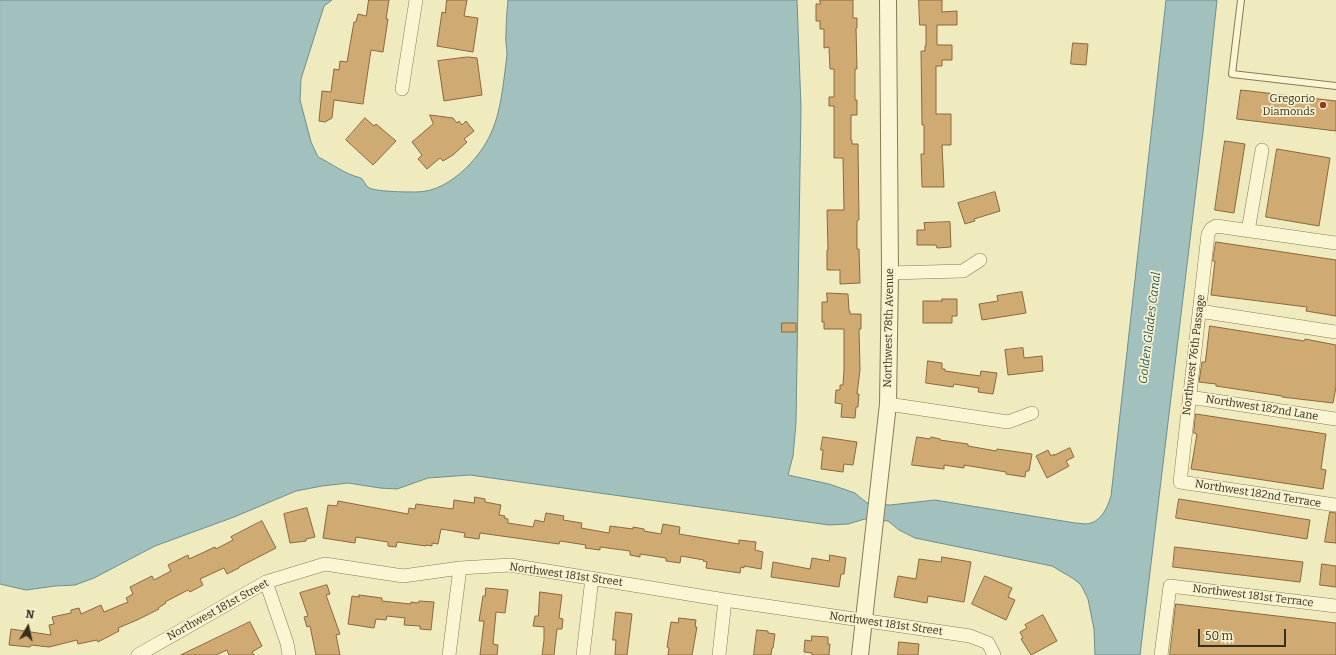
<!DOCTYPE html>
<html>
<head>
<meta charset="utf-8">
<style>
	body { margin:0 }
	#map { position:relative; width:1336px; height:655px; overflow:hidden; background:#f0eabf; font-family:Bitter,serif }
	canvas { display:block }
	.north { position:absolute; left:8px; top:607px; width:40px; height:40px; -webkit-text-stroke:3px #f7f2cf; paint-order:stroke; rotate:9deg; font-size:11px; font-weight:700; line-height:16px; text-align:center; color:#382e1c }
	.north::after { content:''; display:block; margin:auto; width:14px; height:18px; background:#382e1c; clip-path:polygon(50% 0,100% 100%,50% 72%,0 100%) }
	.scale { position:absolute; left:1198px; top:629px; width:88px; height:18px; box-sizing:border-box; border:2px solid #382e1c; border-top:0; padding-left:5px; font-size:12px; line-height:14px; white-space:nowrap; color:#382e1c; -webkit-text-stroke:3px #f7f2cf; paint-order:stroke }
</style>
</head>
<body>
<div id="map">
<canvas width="1336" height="655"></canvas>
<div class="north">N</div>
<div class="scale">50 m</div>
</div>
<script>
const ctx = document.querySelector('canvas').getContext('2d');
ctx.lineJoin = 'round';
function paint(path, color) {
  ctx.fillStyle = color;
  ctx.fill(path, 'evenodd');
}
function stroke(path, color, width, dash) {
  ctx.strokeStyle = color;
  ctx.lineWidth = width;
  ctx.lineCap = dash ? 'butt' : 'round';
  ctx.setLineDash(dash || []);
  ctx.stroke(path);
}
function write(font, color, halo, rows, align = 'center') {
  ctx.font = font + ' Bitter,serif';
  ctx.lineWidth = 3.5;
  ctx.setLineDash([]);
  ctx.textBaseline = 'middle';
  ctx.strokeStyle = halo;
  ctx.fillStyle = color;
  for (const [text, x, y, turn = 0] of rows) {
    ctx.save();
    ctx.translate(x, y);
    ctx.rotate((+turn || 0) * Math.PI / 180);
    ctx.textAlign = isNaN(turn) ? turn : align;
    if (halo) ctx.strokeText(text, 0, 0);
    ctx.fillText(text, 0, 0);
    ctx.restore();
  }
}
const water = new Path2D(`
	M0 0H332L324 6 301 79 300 100 311 142 318 157C333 164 344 174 361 178 364 180 365 185 368 187 373 192 408 192 416 192 435 192 451 182 465 169 493 142 499 117 504 79 505 71 506 63 507 55 507 48 505 41 506 34 506 22 507 11 508 0H797L801 108 796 423 793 456 788 475 829 484 855 493 867 503 890 505 935 500 1075 523C1080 523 1086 525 1091 523 1102 520 1108 506 1111 496L1166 0H1217L1203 132 1140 655H1095L1094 629 1088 599 1081 585 1074 579 1052 566 915 538 899 530 888 521 865 519 848 524 829 525 470 475 428 478 397 489 380 488 348 483 322 486 296 491 234 517 155 546 94 578 75 585 55 586 26 590 0 584Z`);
paint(water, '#a2c1be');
stroke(water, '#69908d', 1);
const building = new Path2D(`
	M369 0H389L386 19H388L383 52 371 50 363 104 334 100 332 118 325 122 319 121 322 91 331 92 334 69 339 70 340 61 347 62 354 22H356L358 14 366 16Z
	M447 0H467L464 16 478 18 473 52 437 46 442 12 445 13Z
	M820 0H853V18H857V28H856L857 69H855V100H857V115H851V140H852V144H858L859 220 857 221V249H859L860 283 840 284V270H827V250H828L827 210H844L843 158H834V106H829V97H834V69H830L829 47 824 48V29H820V21H816V4H820Z
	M919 0H942V12L957 11V25H937V45H952V60H942V66H936V114H951V145H942L944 187H922L921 154H924V125H922L921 51H925V46H926V25H920Z
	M1073 43 1088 44 1086 65 1071 64Z
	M468 57 477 58 482 95 444 101 438 61Z
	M1241 90 1336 101V131L1237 119Z
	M430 115 453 118 457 123 459 121 462 125 466 121 474 131 464 139 467 142 453 155 443 161 440 158 427 169 418 159 422 155 412 142 433 124Z
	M365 118 374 126 376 124 396 141 373 165 346 140Z
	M1225 141 1245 144 1234 213 1215 210Z
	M1277 149 1330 158 1319 226 1266 217Z
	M995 192 1000 211 974 219 975 221 965 224 958 203Z
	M950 222 951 247 937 248 936 245H917V230H925L924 223Z
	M1216 242 1336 260V316L1306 311 1307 307 1211 295 1215 261H1213Z
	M1022 292 1026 313 982 320 979 304 998 301 997 296Z
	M827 293 848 294 849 311H850V314H861V329H859L860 370 857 394H859L858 407H856L855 418 841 417 842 404 835 403 836 390H840V385H843L844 369V329H824V322H822V302H827Z
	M942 299H957V316H952V323H923V301H942Z
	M782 323H796V332H782Z
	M1210 326 1304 341 1305 339 1336 345V387L1333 403 1282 397V396L1216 386V384L1199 382 1202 362H1205Z
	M1023 348 1024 358 1042 356 1043 371 1008 375 1005 350Z
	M928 361 942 363V369H945V371L980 376 981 371 997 373 993 394 978 392 979 388 954 384 953 387 926 383Z
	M1196 414 1326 434 1321 469 1326 470 1323 489 1191 469 1197 434 1194 433Z
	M823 437 857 442 853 465 844 464 843 472 821 469 823 450H821Z
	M917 437 930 439 931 437 940 439V440L968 444V446L996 451 997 449 1032 454 1029 471H1026L1025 477 1006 474V472L964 465V468L944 465V469L912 465Z
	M1070 448 1074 457 1066 461 1069 466 1047 478 1036 456 1048 450 1051 456 1054 454V455Z
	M475 497 485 499V502L501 505 499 515 505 516 504 518 508 519V523L533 527 535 520 544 522 546 513 564 516 563 520 582 523 581 528 609 533 610 526 633 529V527L644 529V531L661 534 663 524 680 527 679 534 739 544V540L756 542 755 550 763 552 761 569 744 566V568L741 567 740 573 706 568 707 562 703 561 704 560 681 556 680 563 666 561V558L640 554V557L630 555V551L600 547V550L585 548 586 545 560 541 559 544 480 533 479 539 464 537 465 533 441 529 438 544 432 543V546L426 545V546L397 542 396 547 388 546V542L356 537 355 543 323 538 328 505 337 506 338 501 408 514 409 508 415 509 416 504 453 509 454 500 474 503Z
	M1179 499 1310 520 1307 539 1176 518Z
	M307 508 315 537 306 539V541L290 543 284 514Z
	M1330 512 1336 513V543L1325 542Z
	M262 521 276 548 239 567V568L227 574 224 568 200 579 203 585 190 592 188 590 165 602 166 603 158 608 159 609 137 620 118 628 119 631 98 642 97 640 78 644 77 640 49 647 31 645 30 647 9 645 11 629 51 635 49 625 54 624 52 617 71 613V610L79 608 81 614 101 605 104 612 128 602 126 598 133 594 130 587 152 576 154 580 171 571 168 565 188 555 189 559 215 547 216 549 233 540 231 537Z
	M1175 547 1303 562 1300 582 1173 567Z
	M830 555 846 558 844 574H841L839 587 771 577 773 562 810 569 812 558 829 561Z
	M942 557 971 562 964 602 928 596 927 603 894 597 898 576 916 579 919 559 941 562Z
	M1322 564 1336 566V587L1320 585Z
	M985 576 1012 588 1008 597 1015 600 1006 620 972 604Z
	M327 585 330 594 326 595 340 634 336 635 340 655H316L310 626 307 627 304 617 308 616 300 593Z
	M486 588 508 590 505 613 496 612 493 644 498 645 497 655H480L484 621H479L483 596H485Z
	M540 592 562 595 559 618 563 619 562 629H557L554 655H542L544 640V627L533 626 535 616H538Z
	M359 595 382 598V601L411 604V602L418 603 419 601 434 602 431 630 420 629V626L404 625 405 618 387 616 386 620 376 619 374 628 348 624 352 596 359 597Z
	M1176 604 1336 623V655H1170Z
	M616 612 632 614 627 655H615L616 640H613Z
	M1043 615 1057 641 1031 655 1021 639 1023 638 1020 632 1027 628 1025 625Z
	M679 618 696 620 695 627H697L692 655H668L669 648 667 647 671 622 678 623Z
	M250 622 262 646 252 652 254 655H229L227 650 216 655H181Z
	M757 630 768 631V633L775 634 773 648H772L771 655H754Z
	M812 636 828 637V644H830L829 655H812V653L804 652 805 640 811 641Z
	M899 642 919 644 918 655H898Z`);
paint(building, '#d0aa73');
stroke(building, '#8a683b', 1);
const service = new Path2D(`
	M1241 0 1232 74 1336 86`);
const minor = new Path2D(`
	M402 89 416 0
	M1248 231 1262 150
	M1336 243 1216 226 1211 229 1208 234 1180 482 1336 505
	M890 273 963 271 980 260
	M1199 311 1336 332
	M1189 397 1336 419
	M888 404 1008 422 1032 413
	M266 582 287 643 289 655
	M138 655 266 582 325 564 403 576 460 568 510 565 725 600 970 636 988 643 994 655
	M449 655 460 568
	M583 655 592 578
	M719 655 725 600
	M1161 655 1170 586 1336 606`);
const tertiary = new Path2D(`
	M860 655 888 404 890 273 888 0`);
stroke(service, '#897a56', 8);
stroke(minor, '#897a56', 14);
stroke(tertiary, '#897a56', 18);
stroke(service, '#faf5d2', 6);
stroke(minor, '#faf5d2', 13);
stroke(tertiary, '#faf5d2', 16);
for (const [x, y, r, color] of [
	[1323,105,4,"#9b3723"]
]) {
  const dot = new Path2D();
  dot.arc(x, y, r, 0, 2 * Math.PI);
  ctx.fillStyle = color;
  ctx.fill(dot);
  stroke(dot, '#f7f2cf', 1.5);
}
write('11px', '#382e1c', '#f7f2cf', [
	["Gregorio",1315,99],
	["Diamonds",1315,112]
], 'right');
write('11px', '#382e1c', '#f7f2cf', [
	["Northwest 78th Avenue",889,328,-89],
	["Northwest 76th Passage",1194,355,-83],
	["Northwest 182nd Lane",1262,408,9],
	["Northwest 182nd Terrace",1258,494,9],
	["Northwest 181st Street",566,575,8],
	["Northwest 181st Terrace",1253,596,7],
	["Northwest 181st Street",218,610,-29],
	["Northwest 181st Street",886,624,8]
]);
write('italic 12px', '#2a5459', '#f7f2cf', [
	["Golden Glades Canal",1150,328,-83]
]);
</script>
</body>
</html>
